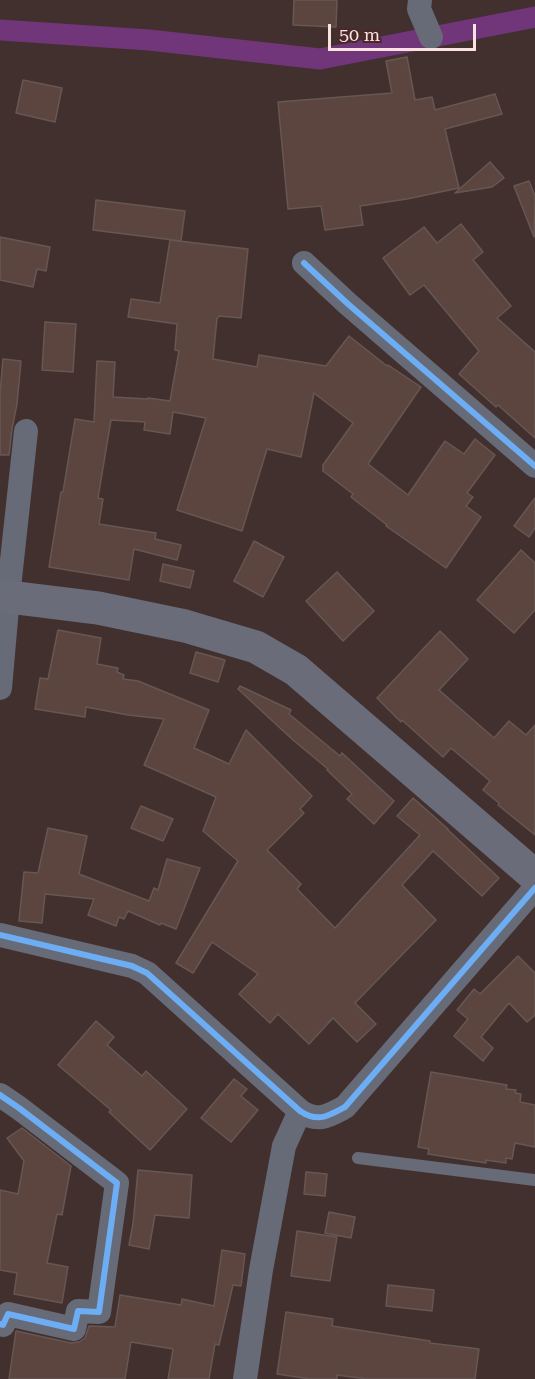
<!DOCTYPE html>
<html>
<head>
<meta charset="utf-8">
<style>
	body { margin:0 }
	#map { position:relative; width:535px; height:1379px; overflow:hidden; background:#42302f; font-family:"Roboto Serif",serif }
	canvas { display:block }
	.scale { position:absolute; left:328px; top:24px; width:148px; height:27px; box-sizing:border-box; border:3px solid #fae2e1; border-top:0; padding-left:8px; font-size:18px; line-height:21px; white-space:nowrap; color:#fae2e1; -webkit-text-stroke:4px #4a2827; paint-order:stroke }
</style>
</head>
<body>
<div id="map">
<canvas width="535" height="1379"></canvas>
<div class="scale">50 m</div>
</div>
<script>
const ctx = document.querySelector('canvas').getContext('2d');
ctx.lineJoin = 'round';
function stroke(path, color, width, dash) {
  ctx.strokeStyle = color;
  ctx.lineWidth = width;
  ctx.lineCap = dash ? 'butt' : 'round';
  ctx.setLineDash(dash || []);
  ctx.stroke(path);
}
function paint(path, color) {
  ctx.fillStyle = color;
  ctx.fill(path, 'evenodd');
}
stroke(new Path2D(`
	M0 30 149 40 320 59 535 17`), '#713579', 21);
const building = new Path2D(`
	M294 0H337L336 27 293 25Z
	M407 57 415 100 432 97 435 110 495 94 502 114 445 129 459 188 407 199 360 206 363 225 325 230 321 206 288 209 278 102 392 93 386 61Z
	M23 80 62 88 55 122 16 113Z
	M490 162 504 178 492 187 455 193Z
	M529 181 535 196 534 237 514 186Z
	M96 200 185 211 181 241 93 230Z
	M461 224 483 252 473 260 511 306 497 318 535 352V438L498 405 496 407 459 374 479 351 424 285 410 295 383 258 424 227 437 243Z
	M0 237 50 247 46 271 37 269 33 287 0 280Z
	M170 240 248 249 241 318 219 316 218 318H217L213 359 257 367 259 355 326 366 349 336 387 366 388 365 421 387 368 464 408 495 445 441 464 454 475 439 495 455 467 493 473 497 466 506 481 517 446 568 386 526 387 525 351 497 353 494 323 471V465L353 423 314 393 301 457 267 449 242 531 177 510 206 418 173 412 170 434 144 430 145 422 111 420 98 498 103 499 99 524 156 533 155 539 181 545 177 560 134 549 129 580 49 567 61 492H63L75 419 94 422 97 361 115 362 113 397 148 399V398L170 401 179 351 175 350 177 324 128 317 131 299 160 303Z
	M45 322 76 324 73 372 42 370Z
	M3 359 21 361 17 404 12 429 9 455H0V393Z
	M535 498V528L529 537 514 526Z
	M254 541 284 557 263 597 234 581Z
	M521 550 535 563V610L514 633 477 600Z
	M163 564 194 571 190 588 160 581Z
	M337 572 374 611 343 641 306 601Z
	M58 630 101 638 97 664 118 668 117 672 124 675 123 679 138 681 209 710 194 748 229 764 246 730 312 796 300 809 304 813 267 850 301 884 297 889 335 928 420 835 397 816 413 798 448 829H447L499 878 482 896 433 851 402 885 436 920 355 1003 376 1024 357 1042 333 1018 309 1044 278 1014 270 1023 239 994 258 974 212 942 193 973 176 963 238 861 203 831 216 797 144 765 164 719 128 715 86 707 85 717 35 709 40 678 48 679Z
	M440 631 468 659 439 690 494 738 509 721 526 735 535 725V835L498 805 499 803 483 790 490 781 451 748 443 757 402 720 401 722 377 698Z
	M196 652 225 660 218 682 190 673Z
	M240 686 291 710 289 714 340 756 342 753 394 801 374 824 347 799 352 794 327 770 328 769 293 740 238 689Z
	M141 806 173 819 163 841 131 828Z
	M48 828 87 836 79 874 149 901 154 888 158 890 167 859 200 868 176 929 161 923 160 925 128 911 124 919 119 917 116 926 88 915 94 899 45 894 42 923 19 921 24 872 38 873Z
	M518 956 535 973V1015L527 1022 509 1003 481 1037 493 1048 483 1061 454 1036 468 1019 457 1010 474 989 480 994Z
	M96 1021 114 1037 107 1045 142 1076 146 1071 187 1109 150 1150 109 1112 111 1110 58 1065Z
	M431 1072 507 1085 506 1089 516 1090 515 1093 521 1094 520 1102 535 1105V1147L515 1143 512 1159 506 1158V1163L486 1160V1163L428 1154 429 1149 418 1147Z
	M234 1079 247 1089 241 1096 258 1110 231 1142 201 1118Z
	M22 1128 71 1166 62 1215 57 1214 47 1263 68 1267 62 1303 14 1294 17 1273 0 1270V1190L18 1194 24 1161 7 1138Z
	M138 1170 192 1175 189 1218 155 1215 149 1249 129 1245 133 1224Z
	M306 1172 327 1174 325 1196 304 1194Z
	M329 1212 355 1217 351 1238 325 1233Z
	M297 1231 337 1237 330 1281 291 1276Z
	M222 1250 245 1254 241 1286 233 1285 219 1345 215 1344 209 1379H168L173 1349 131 1342 125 1379H9L16 1331 71 1343 79 1342 85 1338 89 1326 115 1327 120 1295 181 1305 182 1299 214 1306Z
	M388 1285 434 1290 432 1311 386 1306Z
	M286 1312 333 1319 332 1326 430 1341V1343L479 1349 475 1379H367L337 1375V1379H310L277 1374Z`);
paint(building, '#5c453f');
stroke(building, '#665754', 1.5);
stroke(new Path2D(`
	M358 1158 535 1180`), '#676a77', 12);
stroke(new Path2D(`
	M420 0 419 9 431 37
	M304 263 348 304 535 466
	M0 688 8 597 26 431
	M0 935 132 966 147 973 300 1111C318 1123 328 1116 345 1107L535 888
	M0 1095 19 1108 117 1183 99 1312 78 1311 74 1329 8 1314 3 1325 0 1324
	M245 1379 261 1270 284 1146 300 1111`), '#676a77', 24);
stroke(new Path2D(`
	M0 596 98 608 185 626 256 647 296 670 535 876`), '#6b6c7a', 33);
stroke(new Path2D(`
	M304 263 348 304 535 466
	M0 935 132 966 147 973 300 1111C318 1123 328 1116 345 1107L535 888
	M0 1095 19 1108 117 1183 99 1312 78 1311 74 1329 8 1314 3 1325 0 1324`), '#6dadf4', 6);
</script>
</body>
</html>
